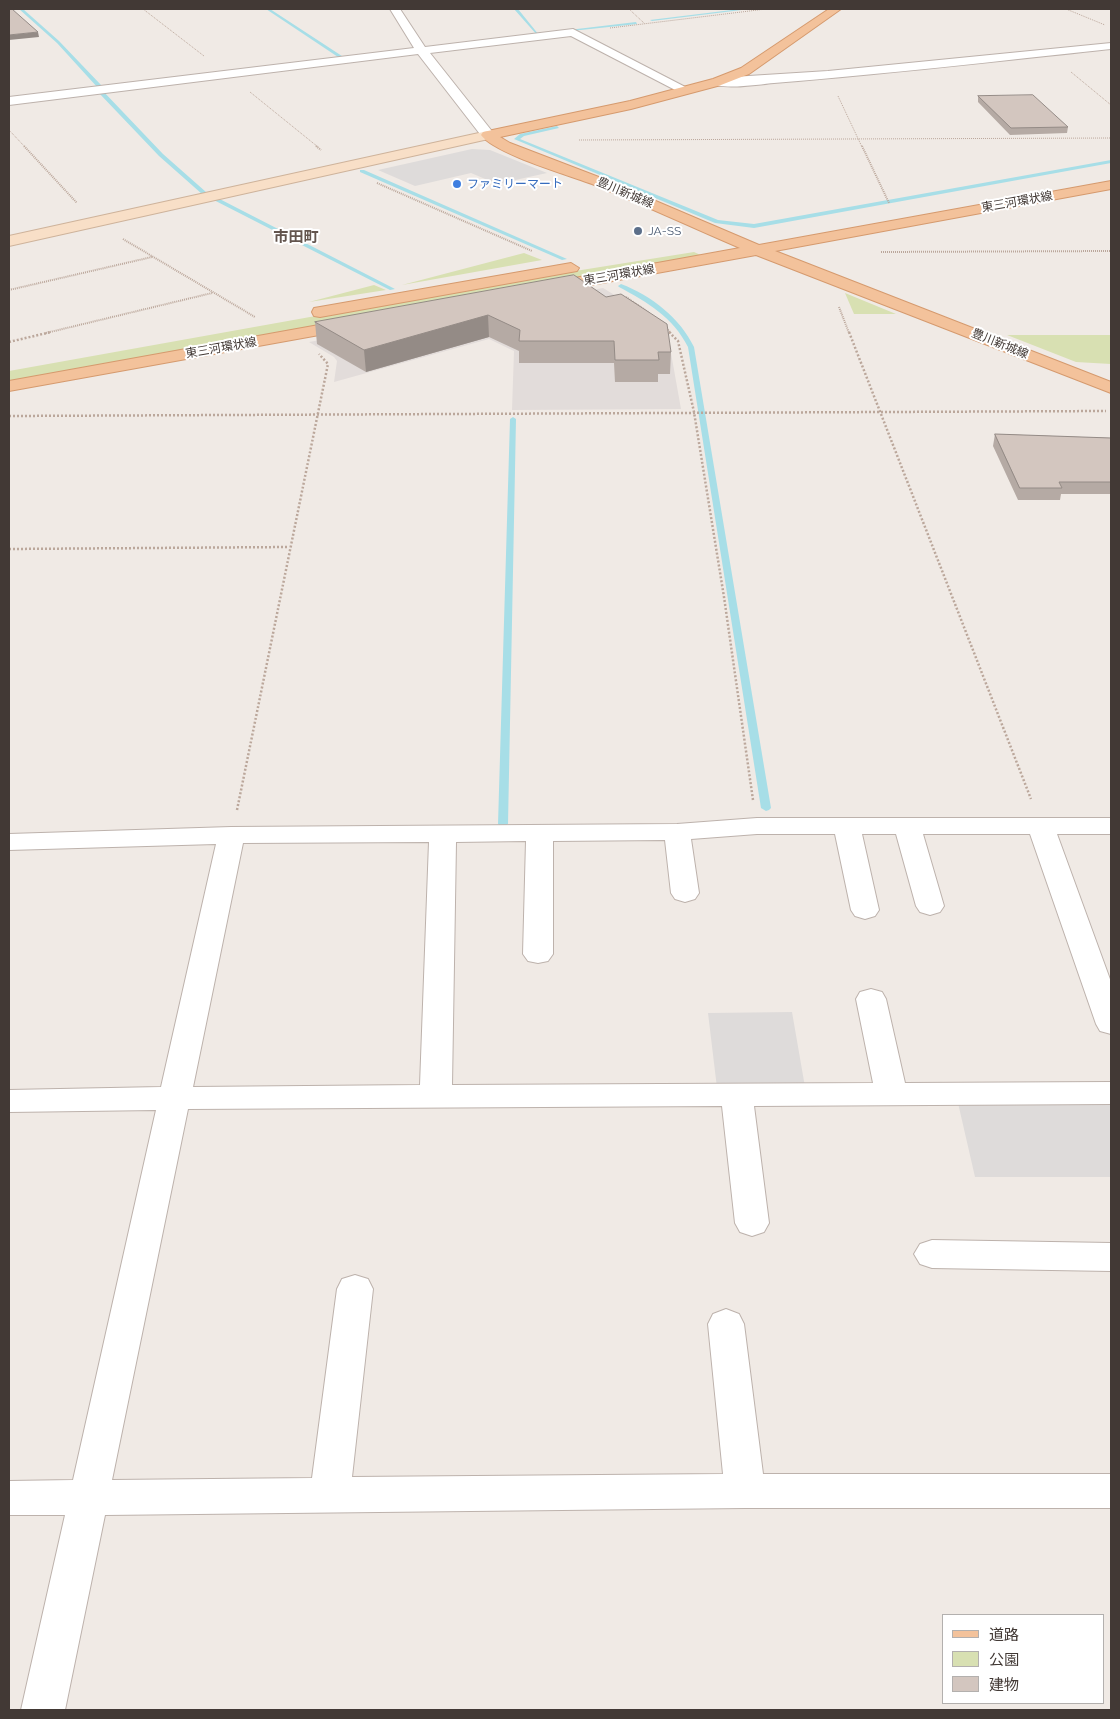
<!DOCTYPE html>
<html>
<head>
<meta charset="utf-8">
<style>
	body { margin:0 }
	#map { position:relative; width:1120px; height:1719px; overflow:hidden; background:#f0eae5; font-family:Raleway,"Noto Sans JP",sans-serif }
	canvas { display:block }
	.frame { position:absolute; inset:0; border:10px solid #423935; pointer-events:none }
	.legend { position:absolute; left:942px; top:1614px; width:162px; height:90px; box-sizing:border-box; background:#fff; border:1px solid #b3b0ae; margin:0; padding:6px 9px; list-style:none; font-size:15px; color:#423935 }
	.legend li { display:flex; align-items:center; gap:10px; height:25px }
	.legend b { width:25px; border:1px solid #b3b0ae }
</style>
</head>
<body>
<div id="map">
<canvas width="1120" height="1719"></canvas>
<div class="frame"></div>
<ul class="legend">
<li><b style="height:6px;background:#f3c29b"></b>道路</li>
<li><b style="height:14px;background:#d8e0b2"></b>公園</li>
<li><b style="height:14px;background:#d3c6bf"></b>建物</li>
</ul>
</div>
<script>
const ctx = document.querySelector('canvas').getContext('2d');
ctx.lineJoin = 'round';
function paint(path, color) {
  ctx.fillStyle = color;
  ctx.fill(path, 'evenodd');
}
function stroke(path, color, width, dash) {
  ctx.strokeStyle = color;
  ctx.lineWidth = width;
  ctx.lineCap = dash ? 'butt' : 'round';
  ctx.setLineDash(dash || []);
  ctx.stroke(path);
}
function write(font, color, halo, rows, align = 'center') {
  ctx.font = font + ' Raleway,"Noto Sans JP",sans-serif';
  ctx.lineWidth = 4;
  ctx.setLineDash([]);
  ctx.textBaseline = 'middle';
  ctx.strokeStyle = halo;
  ctx.fillStyle = color;
  for (const [text, x, y, turn = 0] of rows) {
    ctx.save();
    ctx.translate(x, y);
    ctx.rotate((+turn || 0) * Math.PI / 180);
    ctx.textAlign = isNaN(turn) ? turn : align;
    if (halo) ctx.strokeText(text, 0, 0);
    ctx.fillText(text, 0, 0);
    ctx.restore();
  }
}
paint(new Path2D(`
	M603 288 631 305 665 336 671 353 681 409 512 410 514 351 489 339 334 382 337 361 334 357 309 342Z`), '#e2dcda');
paint(new Path2D(`
	M694 252 705 257 9 382V371L494 284Z
	M524 253 542 260 402 285Z
	M374 285 386 290 309 302Z
	M845 293 896 314H854Z
	M1007 335H1111V364L1076 362Z`), '#d8e0b2');
paint(new Path2D(`
	M472 149 490 150 547 173 497 184 471 173 415 186 378 170Z
	M792 1012 805 1087 717 1088 708 1013Z
	M958 1103H1111V1177H975Z`), '#dedbda');
paint(new Path2D(`
	M19 9H23L59 41 102 86V88H98L57 43Z
	M266 9H270L345 58 341 59Z
	M514 9H518L539 35H537Z
	M740 9H750L652 21 650 20Z
	M636 22 637 24 562 32 560 31Z
	M98 90H102L163 154 206 192 395 289 390 290 202 194 159 156 98 92Z
	M557 126 559 128 524 136 520 139 718 220 754 224 1111 160V163L754 228 715 223 514 139 520 134Z
	M360 170H364L567 259 562 260 360 172Z
	M621 284C652 296 680 318 694 347L771 808 769 810 766 811 761 808 688 347C673 317 647 302 619 287L618 286Z
	M513 417 516 419 508 824 503 827 498 824 510 419Z`), '#a7dee7');
const street = new Path2D(`
	M390 9H400L425 47 573 29 691 90 685 94 681 93 571 36 430 53 495 135 488 139 483 138 418 54 9 105V97L414 48Z
	M1111 43V49C999 61 886 74 774 83 762 84 718 91 711 82L717 78 828 71Z
	M757 818H1111V834H1057L1111 982V1034L1100 1031 1096 1024 1030 834H923L944 906 940 912 930 915 920 912 916 906 896 834H862L879 910 875 916 865 919 855 916 851 910 835 834H757L691 839 699 893 695 899 685 902 675 899 671 893 665 840 553 841V954L548 961 538 963 528 961 523 954 526 841 456 842 452 1085 873 1083 856 999 860 992 871 989 882 992 886 999 905 1083 1111 1082V1104L754 1106 769 1223 764 1232 752 1236 740 1232 735 1223 722 1106 188 1109 112 1480 312 1478 337 1289 342 1279 355 1275 368 1279 373 1289 352 1477 723 1474 708 1324 713 1314 726 1309 739 1314 744 1324 763 1474H1111V1508H745L105 1515 65 1710H21L65 1515H9V1481L73 1480 156 1110 9 1112V1090L161 1087 216 844 9 850V834L231 827 677 824ZM429 842 420 1085 193 1087 243 843Z
	M932 1240 1111 1243V1271L932 1268 920 1264 914 1254 920 1244Z`);
const secondary = new Path2D(`
	M488 131 493 132 495 135 493 138 9 246V236Z`);
const primary = new Path2D(`
	M829 9H841L749 74 721 85 631 109 500 137 510 143 604 179 759 245 1111 181V189L775 251 1111 382V393L756 255 547 293 541 291 539 288 547 283 740 248C691 227 642 204 592 184 568 175 495 154 481 135L483 132 630 101 713 79 741 68Z
	M571 263 579 268 577 271 320 317 314 316 312 312 314 308 320 307Z
	M352 319 358 320 361 324 358 328 9 391V381Z`);
stroke(street, '#bdb2ac', 2);
stroke(secondary, '#ceb39b', 2);
stroke(primary, '#d59a6e', 2);
stroke(new Path2D(`
	M143 9 204 56
	M629 9 645 24
	M1066 9 1105 25
	M610 28 766 9
	M1071 72 1111 105
	M250 92 318 147
	M838 96 862 147
	M9 130 25 147
	M579 140 1111 138`), '#bba79b', 1, [1, 1]);
stroke(new Path2D(`
	M24 146 77 203
	M316 146 321 150
	M862 146 889 203
	M377 183 532 251
	M123 239 255 317
	M881 252 1111 251
	M9 290 152 257
	M626 297 648 312
	M839 307 849 333
	M665 327 671 333
	M46 333 212 293`), '#bba79b', 2, [1, 1]);
stroke(new Path2D(`
	M669 332 678 341 694 412 724 597 753 800
	M849 332 1031 799
	M9 342 51 332
	M9 416 1106 411
	M9 549 289 547
	M237 810 328 364 319 354`), '#bba79b', 2.5, [2, 2]);
paint(street, '#fff');
paint(secondary, '#f8dfc7');
paint(primary, '#f3c29b');
paint(new Path2D(`
	M978 96 1068 127 1067 133 1010 135 978 102Z
	M606 297 671 352 670 374H658V382H615L614 363H519V351L489 337 366 372 317 344 315 322Z
	M995 434 1111 438V494H1061L1060 500H1018L993 446Z`), '#b5aaa4');
paint(new Path2D(`
	M38 32 39 37 9 40V35Z
	M488 315 489 337 366 372 364 350Z`), '#948b86');
const building = new Path2D(`
	M9 9H12L38 32 9 35Z
	M1033 95 1068 127 1011 128 978 96Z
	M574 275 606 297 621 294 667 324 671 352H658L659 360H615L614 341H519L520 330 488 315 364 350 315 322Z
	M995 434 1111 438V482H1059L1062 488H1020Z`);
paint(building, '#d3c6bf');
stroke(building, '#948b86', 1);
for (const [x, y, r, color] of [
	[457,184,5,"#3f7fe0"],
	[638,231,5,"#5c6f8a"]
]) {
  const dot = new Path2D();
  dot.arc(x, y, r, 0, 2 * Math.PI);
  ctx.fillStyle = color;
  ctx.fill(dot);
  stroke(dot, '#fff', 2);
}
write('12px', '#366cbe', '#fff', [
	["ファミリーマート",467,184]
], 'left');
write('12px', '#423935', '#fff', [
	["豊川新城線",625,193,23],
	["東三河環状線",1017,202,-10],
	["東三河環状線",619,275,-10],
	["豊川新城線",1000,344,22],
	["東三河環状線",221,348,-10]
]);
write('12px', '#4e5e75', '#fff', [
	["JA-SS",648,231]
], 'left');
write('bold 15px', '#63554e', '#fff', [
	["市田町",296,237]
]);
</script>
</body>
</html>
